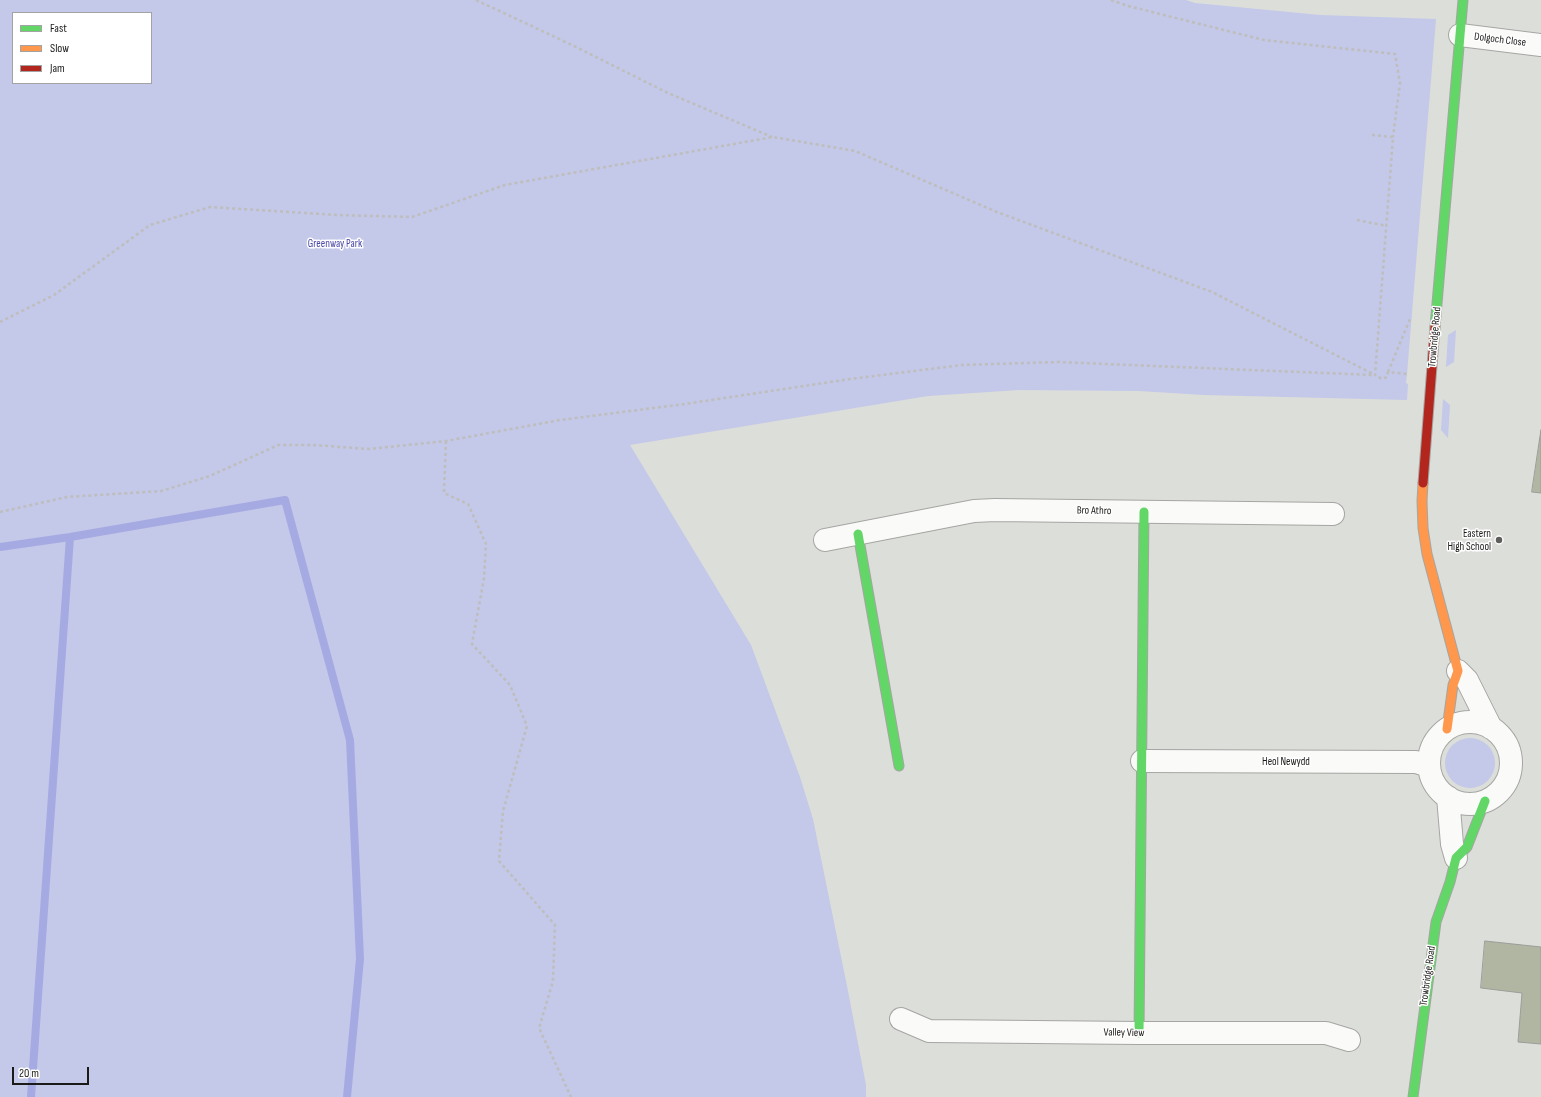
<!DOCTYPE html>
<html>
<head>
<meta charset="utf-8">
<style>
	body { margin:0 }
	#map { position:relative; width:1541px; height:1097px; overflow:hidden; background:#dcded9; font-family:"Sofia Sans Condensed",sans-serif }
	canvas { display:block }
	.legend { position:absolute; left:12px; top:12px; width:140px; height:72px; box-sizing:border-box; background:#fff; border:1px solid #a3a3a3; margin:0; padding:5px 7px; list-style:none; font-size:12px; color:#1a1a18 }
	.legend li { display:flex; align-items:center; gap:8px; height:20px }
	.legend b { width:20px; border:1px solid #a3a3a3 }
	.scale { position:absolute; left:12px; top:1067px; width:77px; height:18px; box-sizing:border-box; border:2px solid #1a1a18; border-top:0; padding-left:5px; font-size:12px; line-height:14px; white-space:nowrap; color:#1a1a18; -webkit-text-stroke:3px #fff; paint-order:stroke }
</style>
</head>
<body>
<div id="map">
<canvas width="1541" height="1097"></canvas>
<ul class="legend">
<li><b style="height:5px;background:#63d668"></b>Fast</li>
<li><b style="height:5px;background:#ff974d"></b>Slow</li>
<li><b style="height:5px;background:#b3261e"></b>Jam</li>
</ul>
<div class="scale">20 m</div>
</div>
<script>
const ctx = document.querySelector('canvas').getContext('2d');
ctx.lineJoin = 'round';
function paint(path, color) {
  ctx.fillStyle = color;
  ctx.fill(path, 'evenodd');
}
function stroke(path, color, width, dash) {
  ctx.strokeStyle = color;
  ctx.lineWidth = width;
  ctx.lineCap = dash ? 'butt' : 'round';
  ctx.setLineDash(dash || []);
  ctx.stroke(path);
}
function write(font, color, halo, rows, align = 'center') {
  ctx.font = font + ' "Sofia Sans Condensed",sans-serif';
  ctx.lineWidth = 3;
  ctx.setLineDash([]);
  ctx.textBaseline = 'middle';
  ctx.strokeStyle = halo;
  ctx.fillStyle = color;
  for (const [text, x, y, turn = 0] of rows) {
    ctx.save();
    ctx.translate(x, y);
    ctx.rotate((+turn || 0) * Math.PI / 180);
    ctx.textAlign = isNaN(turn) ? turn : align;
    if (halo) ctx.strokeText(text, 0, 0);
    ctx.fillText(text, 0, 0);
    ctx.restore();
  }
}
paint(new Path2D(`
	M0 0H1186L1195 3 1320 15 1436 19 1407 374 1406 383 1408 384 1407 400 1204 395 1139 391 1019 390 928 396 630 445 751 645 800 777 813 819 848 991 866 1085V1097H0ZM13 13H151V83H13Z
	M1456 330 1454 362 1446 367 1448 335Z
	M1443 399 1450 405 1448 438 1441 430Z
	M1445 763a25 25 0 1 1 50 0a25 25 0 1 1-50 0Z`), '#c4c8e9');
stroke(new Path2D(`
	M0 547 70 537 285 500 350 740 360 959 347 1097
	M31 1097 70 537`), '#a6aae2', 8);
const building = new Path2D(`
	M1541 430V493L1532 492Z
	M1485 941 1541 947V1044L1518 1042 1522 993 1481 988Z`);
paint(building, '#b1b6a3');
stroke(building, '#9b9d99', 1);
const street = new Path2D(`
	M1460 35 1541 45
	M825 540 974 511 995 510 1333 514
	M1458 671 1467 680 1491 728
	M1429 763a41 41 0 1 1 82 0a41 41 0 1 1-82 0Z
	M1142 761 1416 762 1429 766
	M1448 797 1452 844 1456 858
	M901 1019 929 1031 1139 1033H1326L1349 1040`);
const fast = new Path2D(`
	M1435 327 1463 0
	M858 534 899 766
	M1139 1033 1144 512
	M1413 1097 1436 922 1450 882 1456 858 1467 847 1485 801`);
const slow = new Path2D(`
	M1423 483 1422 501 1423 528 1427 554 1458 671 1453 685 1447 729`);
const jam = new Path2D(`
	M1423 483 1435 327`);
stroke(street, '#a5a6a3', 24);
stroke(fast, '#a5a6a3', 11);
stroke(slow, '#a5a6a3', 11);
stroke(jam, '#a5a6a3', 11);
stroke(new Path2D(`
	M476 0 572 45 668 93 772 137
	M1111 0 1128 6 1264 40 1395 54 1400 83 1393 137
	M1372 135 1393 137 1375 375 1382 379 1387 377 1388 372 1407 374
	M1357 220 1387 226
	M0 322 54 295 150 225 210 207 337 215 412 217 505 185 773 137 855 151 997 212 1212 292 1375 375
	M1388 372 1410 319
	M446 441 444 493 468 504 486 544 484 578 472 644 510 685 527 726 503 811 499 861 555 925 553 981 539 1028 571 1097
	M0 512 67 497 161 491 210 476 278 445H313L369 449 446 441 560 420 685 404 850 379 962 365 1059 362 1372 375`), '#bebebc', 2.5, [3, 3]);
stroke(street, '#fafaf9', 22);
stroke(fast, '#63d668', 9);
stroke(slow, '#ff974d', 9);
stroke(jam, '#b3261e', 9);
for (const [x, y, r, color] of [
	[1499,540,4,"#5e5f5c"]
]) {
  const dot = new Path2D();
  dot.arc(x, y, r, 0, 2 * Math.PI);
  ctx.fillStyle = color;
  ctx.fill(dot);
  stroke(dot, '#fff', 1.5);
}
write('11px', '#1a1a18', '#fff', [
	["Dolgoch Close",1500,40,7],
	["Trowbridge Road",1435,337,-85],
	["Bro Athro",1094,511,1],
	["Heol Newydd",1286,762],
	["Trowbridge Road",1428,976,-82],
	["Valley View",1124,1033,1]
]);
write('11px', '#4946a6', '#fff', [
	["Greenway Park",335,244]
]);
write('11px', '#1a1a18', '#fff', [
	["Eastern",1491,534],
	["High School",1491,547]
], 'right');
</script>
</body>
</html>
